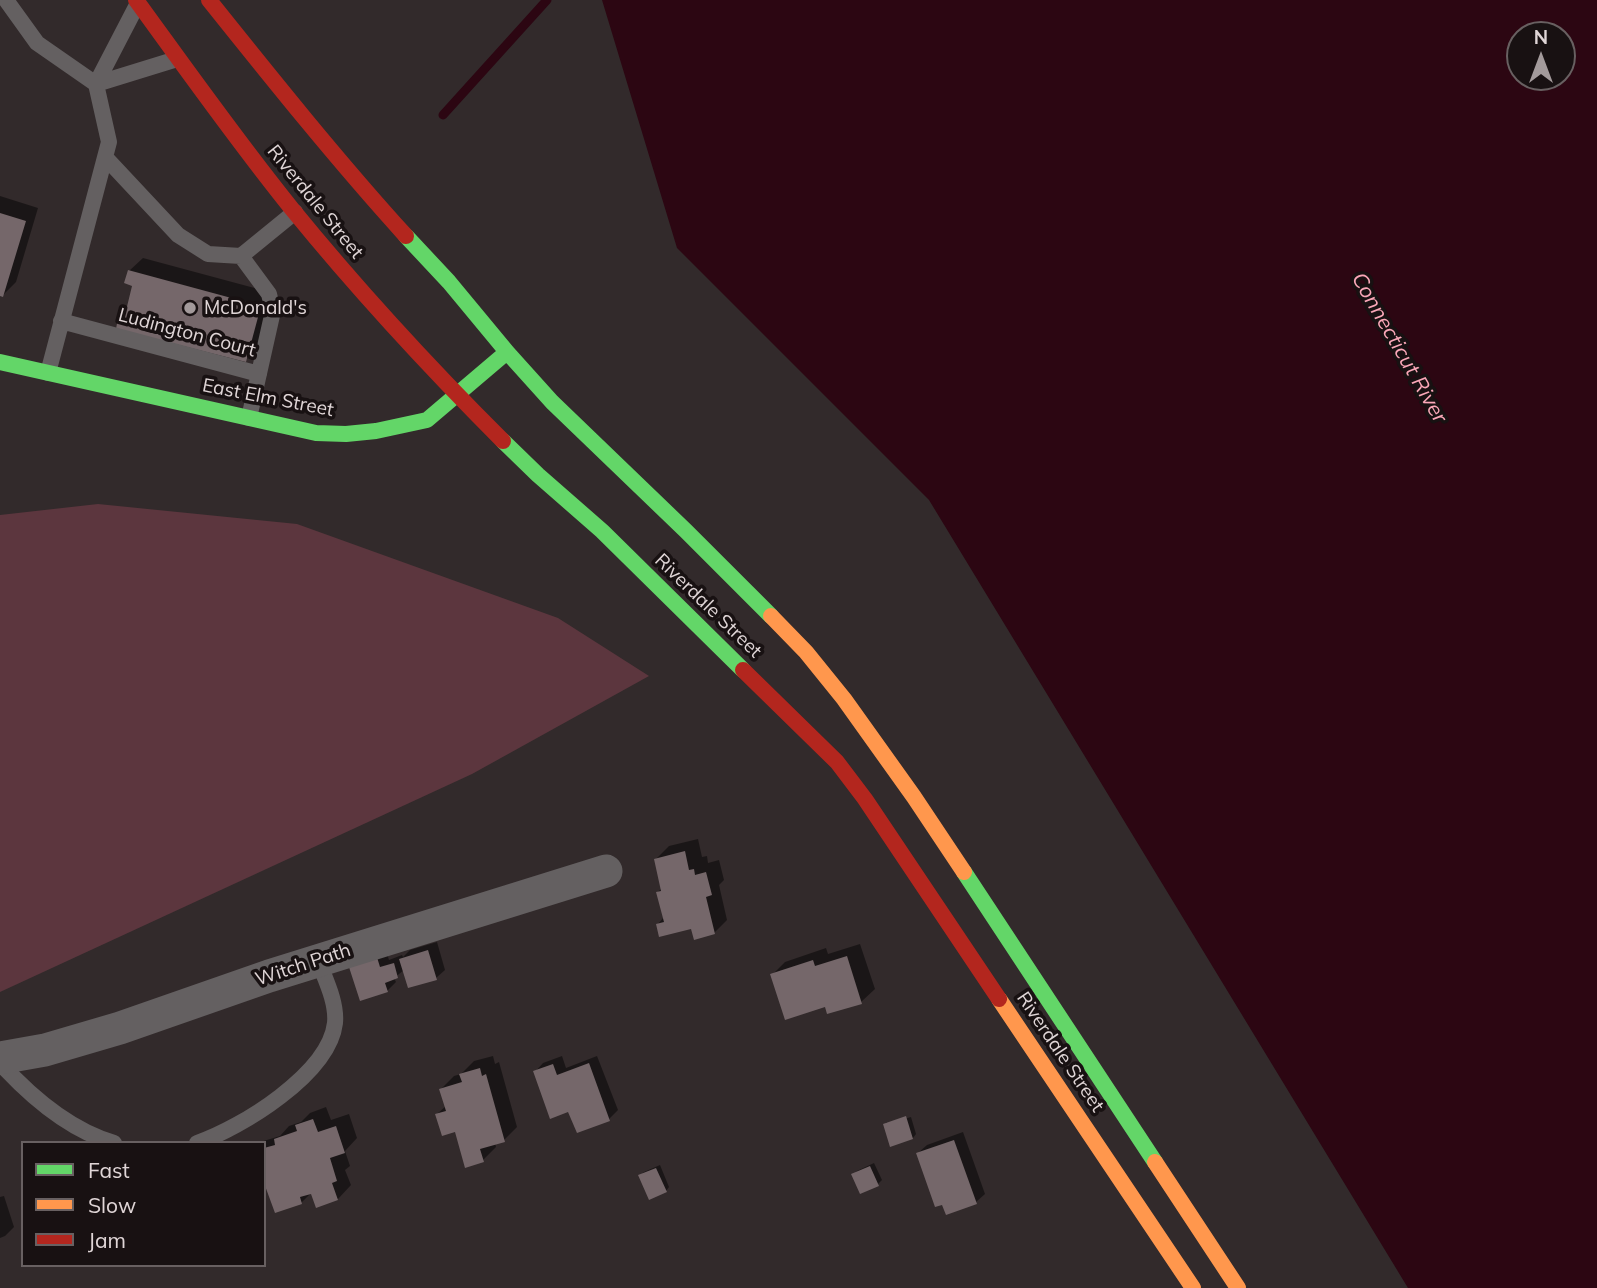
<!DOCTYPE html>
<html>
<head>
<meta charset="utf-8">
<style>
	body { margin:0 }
	#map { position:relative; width:1597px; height:1288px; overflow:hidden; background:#322a2b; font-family:Mulish,sans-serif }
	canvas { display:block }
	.legend { position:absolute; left:21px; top:1141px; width:245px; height:126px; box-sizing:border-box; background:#181112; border:2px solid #686061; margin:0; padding:9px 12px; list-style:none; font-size:21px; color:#e0d6d7 }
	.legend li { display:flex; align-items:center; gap:14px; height:35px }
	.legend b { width:35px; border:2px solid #686061 }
	.north { position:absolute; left:1506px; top:21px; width:70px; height:70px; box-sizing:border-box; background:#181112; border:2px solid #686061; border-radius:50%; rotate:0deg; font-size:19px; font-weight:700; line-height:28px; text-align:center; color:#e0d6d7 }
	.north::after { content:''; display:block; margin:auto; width:24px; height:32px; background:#a39a9b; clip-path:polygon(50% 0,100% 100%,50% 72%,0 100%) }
</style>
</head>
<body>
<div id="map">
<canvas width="1597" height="1288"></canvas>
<ul class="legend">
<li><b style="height:9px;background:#63d668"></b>Fast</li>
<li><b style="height:9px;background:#ff974d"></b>Slow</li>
<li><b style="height:9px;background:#b3261e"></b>Jam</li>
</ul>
<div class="north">N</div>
</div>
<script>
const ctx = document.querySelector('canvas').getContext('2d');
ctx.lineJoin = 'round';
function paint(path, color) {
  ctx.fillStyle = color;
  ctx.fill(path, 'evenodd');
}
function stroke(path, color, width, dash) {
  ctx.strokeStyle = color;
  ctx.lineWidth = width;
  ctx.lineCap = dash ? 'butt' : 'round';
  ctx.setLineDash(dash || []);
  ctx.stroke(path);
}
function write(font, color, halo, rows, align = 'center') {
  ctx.font = font + ' Mulish,sans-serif';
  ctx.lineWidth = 7;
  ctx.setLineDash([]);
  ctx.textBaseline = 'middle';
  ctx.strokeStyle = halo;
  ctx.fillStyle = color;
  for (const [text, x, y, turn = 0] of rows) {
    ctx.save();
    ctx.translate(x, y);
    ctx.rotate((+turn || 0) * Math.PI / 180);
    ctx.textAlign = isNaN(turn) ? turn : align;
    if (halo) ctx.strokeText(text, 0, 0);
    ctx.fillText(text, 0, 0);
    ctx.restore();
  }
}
paint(new Path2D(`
	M98 504 297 524 558 618 649 676 472 774 0 992V515Z`), '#5c363e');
paint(new Path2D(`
	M602 0H1597V1288H1408L929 500 677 248ZM1520 35H1562V77H1520Z`), '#2c0612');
paint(new Path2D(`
	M0 196 38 208 16 282 3 295 0 294Z
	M143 258 273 293 259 346 246 360 120 319 128 311 135 285 129 271Z
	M698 839 702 857 707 856 708 863 719 860 724 880 719 885 727 920 714 933 693 927 658 924 664 917 658 892 662 888 656 859 669 846Z
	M437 942 445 970 436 978 404 970 394 978 396 982 387 991 350 964 385 947 389 960 402 955 403 957 410 950Z
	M860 944 875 989 861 1002 826 1005 772 975 785 962 826 948 828 954Z
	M493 1056 495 1064 499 1062 517 1127 504 1140 495 1143 496 1147 483 1160 456 1130 437 1114 446 1106 441 1089 454 1076 461 1074 474 1061Z
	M562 1056 566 1068 597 1056 618 1110 609 1119 569 1109 535 1072 543 1063Z
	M326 1107 331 1120 349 1114 357 1138 345 1151 350 1166 345 1170 351 1185 338 1199 312 1192 302 1202 276 1211 264 1178V1143H257L280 1136 289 1126 301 1122 310 1113Z
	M911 1117 916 1134 913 1138 885 1124 887 1122V1124Z
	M963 1132 985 1194 976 1202 918 1153 927 1145Z
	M874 1163 882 1180 878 1184 853 1175 857 1171Z
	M660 1165 669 1187 666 1191 640 1175 644 1172Z
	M4 1196 14 1227 5 1236 0 1238V1197Z`), '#0007');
stroke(new Path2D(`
	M443 115 547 0`), '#2c0612', 9);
paint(new Path2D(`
	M0 213 26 221 3 297 0 296Z
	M128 270 261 306 246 362 116 329 118 318 124 319 132 286 124 283Z
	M685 851 689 870 694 869 695 875 706 872 712 895 706 897 715 934 694 940 691 929 659 937 656 924 664 922 656 892 661 891 654 859Z
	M428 950 437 980 408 988 399 959Z
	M376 954 380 967 394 963 398 978 385 983 388 992 360 1001 348 964Z
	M847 956 862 1004 827 1014 825 1007 785 1020 770 974 813 960 815 966Z
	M589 1063 610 1121 577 1133 568 1112 550 1119 533 1071 553 1064 557 1075Z
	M480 1068 482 1076 486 1074 505 1142 480 1149 484 1162 465 1168 455 1132 442 1136 435 1114 446 1111 439 1089 462 1082 459 1074Z
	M906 1116 913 1139 890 1147 883 1124Z
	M313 1119 318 1132 336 1126 345 1153 330 1158 337 1181 332 1183 338 1200 316 1208 311 1194 300 1197 302 1204 275 1213 264 1183V1148L275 1145 274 1139 297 1131 295 1125Z
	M954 1140 977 1204 946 1215 942 1205 935 1207 916 1153Z
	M870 1166 879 1186 860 1194 851 1174Z
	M656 1168 667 1192 649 1200 638 1175Z`), '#75676a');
stroke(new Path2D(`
	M6 0 37 43 96 84
	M96 84 177 59
	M105 157 178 235 208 254 241 256 295 212
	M241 256 269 294 273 311 249 418
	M61 321 259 374
	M48 373 109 142 96 84 138 3
	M0 1063C31 1097 69 1130 114 1143
	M197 1143C241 1128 329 1074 335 1023 337 1002 325 979 318 960`), '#646061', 16);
stroke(new Path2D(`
	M0 1058 45 1050 120 1028 269 976 606 871`), '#646061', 33);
stroke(new Path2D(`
	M406 236 449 282 507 352 552 402 686 531 771 616
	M0 362 316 433 346 434 376 431 427 420 507 352
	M503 441 538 475 602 531 743 670
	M964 872 1155 1162`), '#63d668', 16);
stroke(new Path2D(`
	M771 616 806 652 844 699 914 797 964 872
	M999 999 1193 1288
	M1155 1162 1238 1288`), '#ff974d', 16);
stroke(new Path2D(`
	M136 0C187 70 237 141 292 209 358 290 429 367 503 441
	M209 0C273 80 337 160 406 236
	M743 670 837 762 865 799 999 999`), '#b3261e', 16);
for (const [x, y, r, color] of [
	[190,308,7,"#a39a9b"]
]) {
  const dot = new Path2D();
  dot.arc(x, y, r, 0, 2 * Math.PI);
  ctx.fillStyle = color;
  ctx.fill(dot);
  stroke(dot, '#181112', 2.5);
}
write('19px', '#e0d6d7', '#181112', [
	["Riverdale Street",315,202,51],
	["Ludington Court",187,333,15],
	["East Elm Street",268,398,11],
	["Riverdale Street",708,606,44],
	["Witch Path",303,965,-18],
	["Riverdale Street",1060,1052,56]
]);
write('19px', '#e0d6d7', '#181112', [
	["McDonald's",204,308]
], 'left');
write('italic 21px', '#faa7b8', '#181112', [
	["Connecticut River",1399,348,60]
]);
</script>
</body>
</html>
